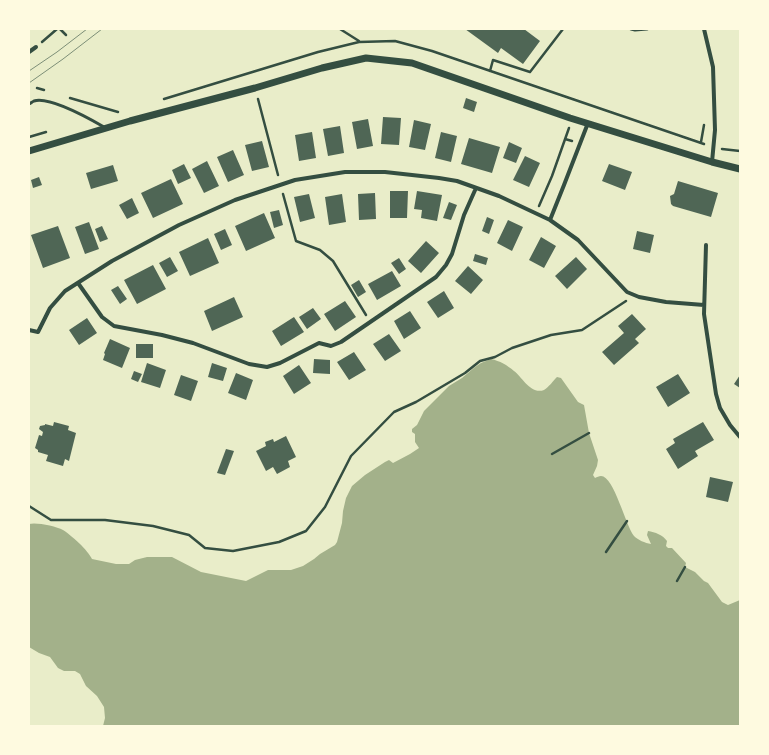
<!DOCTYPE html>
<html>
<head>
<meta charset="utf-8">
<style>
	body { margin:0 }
	#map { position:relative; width:769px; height:755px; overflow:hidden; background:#e9edc9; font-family:Jost,sans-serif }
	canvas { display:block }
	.frame { position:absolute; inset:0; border:30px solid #fefae0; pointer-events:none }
</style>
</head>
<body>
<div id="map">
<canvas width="769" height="755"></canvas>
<div class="frame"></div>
</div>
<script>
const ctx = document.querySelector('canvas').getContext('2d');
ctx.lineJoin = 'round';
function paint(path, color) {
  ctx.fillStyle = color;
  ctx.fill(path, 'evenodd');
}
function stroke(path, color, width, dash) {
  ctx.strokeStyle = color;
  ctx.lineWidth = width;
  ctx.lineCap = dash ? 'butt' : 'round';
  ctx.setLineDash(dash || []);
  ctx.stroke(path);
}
paint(new Path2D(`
	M491 359C500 361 507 365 514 371 522 377 531 395 544 390 549 387 553 381 557 377L561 378 578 402 584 405 589 433 598 460 597 466 593 475 595 478C597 477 599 476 601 476 614 476 626 527 634 536 638 540 645 543 651 544L647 535 648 531C655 532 663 535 667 541L666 546 668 548H672L686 563 685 567 695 572 704 581 708 583 722 602 728 605 740 600V726H103L105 718 104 707 97 696 86 686 80 674 75 671H64L58 668 50 657 39 653 29 647V524C36 522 56 526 63 530 71 535 88 550 92 559L116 564H129L135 560 147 557H172L201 572 246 581 268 570H291L303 566 314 559 320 554 335 545 337 542 342 523 343 511 346 498 352 486 365 475 385 462 389 460 393 463 410 454 419 448 415 442V434L412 432V429L417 425 424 411 449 386 462 378 475 367 481 363Z`), '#a3b18a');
paint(new Path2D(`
	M465 29H524L540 41 523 64 501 48 498 53Z
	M466 98 477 102 474 112 463 108Z
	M383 117 401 118 399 145 381 144Z
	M368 119 373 146 357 149 352 122Z
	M414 120 431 124 425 150 409 147Z
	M340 126 344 153 328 156 323 129Z
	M312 132 316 158 299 161 295 135Z
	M441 132 457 136 451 162 435 158Z
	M469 138 500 147 492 173 461 164Z
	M262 141 269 167 252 171 245 145Z
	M509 142 522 148 516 163 503 158Z
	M233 150 244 175 228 182 217 157Z
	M525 156 540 163 529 187 513 180Z
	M207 161 219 186 204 193 192 169Z
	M184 164 191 178 178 184 172 170Z
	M609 164 632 172 625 190 602 181Z
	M113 165 118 181 91 189 86 173Z
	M39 177 42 185 33 188 31 180Z
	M171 179 183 204 153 218 141 193Z
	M678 181 718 193 711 217 673 206 671 204 670 196 674 194Z
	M390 191H408L407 218H390Z
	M417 191 442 195 437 221 421 218 422 210 414 209Z
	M375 193 376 219 359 220 358 194Z
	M309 194 315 218 300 222 294 197Z
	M342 194 346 222 329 225 325 197Z
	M132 198 139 213 127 219 119 205Z
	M449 202 457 205 451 220 443 218Z
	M279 210 283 225 274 228 270 212Z
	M264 213 275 238 246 251 235 226Z
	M487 217 494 220 489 234 482 231Z
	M508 220 523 227 512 251 497 243Z
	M89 222 99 249 85 254 75 227Z
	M58 226 70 258 43 268 31 235Z
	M102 226 108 239 100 242 95 229Z
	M225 229 232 245 221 250 214 234Z
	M637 231 654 235 650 253 633 249Z
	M541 237 556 246 544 268 529 260Z
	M208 238 219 263 190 276 179 252Z
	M426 241 439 253 421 273 408 261Z
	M475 254 488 258 486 265 473 261Z
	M170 257 178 271 167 277 159 263Z
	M576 257 587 269 567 289 555 276Z
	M399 258 406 269 399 274 391 263Z
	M153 265 166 289 137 304 124 280Z
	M468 266 483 280 471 294 455 281Z
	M392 271 401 286 377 300 368 284Z
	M359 280 366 292 358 297 351 285Z
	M118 286 127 299 120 304 111 290Z
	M444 291 454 308 438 318 427 302Z
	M234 297 243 317 212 331 204 311Z
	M345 301 356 317 335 331 324 314Z
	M313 308 321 319 307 329 299 317Z
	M410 311 421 328 404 339 394 321Z
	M632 314 646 329 635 339 639 343 614 365 602 352 624 333 618 326Z
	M294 317 304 332 281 346 272 331Z
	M87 318 97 333 79 345 69 330Z
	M389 334 401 351 385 361 373 344Z
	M110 339 130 348 122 368 103 360 105 354 104 353Z
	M136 344H153V358H136Z
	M354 352 366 370 349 380 337 362Z
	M314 359 330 360V374L313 373Z
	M147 363 166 370 160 388 141 382Z
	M212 363 227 368 223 381 208 377Z
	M299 365 311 383 294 394 283 376Z
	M134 371 142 374 138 382 131 379Z
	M236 373 253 380 246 400 228 393Z
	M678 374 690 393 668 407 656 387Z
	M181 375 198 381 191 401 174 395Z
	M740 375V388L734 384Z
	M54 422 69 426 68 430 76 433 69 461 65 459 63 466 46 461 48 455 38 452V450L35 448 39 435 42 436 43 432 39 429 40 426 45 425V424L53 426Z
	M703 422 714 440 695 451 698 456 678 469 666 449 675 443 673 439Z
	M286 436 296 457 288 461 290 467 277 474 273 467 266 471 256 451 266 446 265 442 273 439 274 442Z
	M226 449 234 451 225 475 217 473Z
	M710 477 733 482 728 502 706 497Z`), '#4f6655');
stroke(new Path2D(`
	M60 29 66 35
	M340 29 359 41
	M42 42 57 29
	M490 71 493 60 530 72 563 29
	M37 88 44 90
	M70 98 118 112
	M164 99 318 52 359 42 395 41 432 51 704 144
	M258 99 278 175
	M29 137 46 132
	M565 139 572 141
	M701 142 704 125
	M722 149 740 151
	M283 194 296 241 320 250 333 261 366 315
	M539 206 552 176 569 128
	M552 454 589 433
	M29 506 51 520H105L153 526 189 535 205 548 233 551 279 542 306 531 325 507 351 456 394 412 416 402 465 373 480 361 495 357 512 348 551 335 582 330 626 301
	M606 552 627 521
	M677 581 685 567`), '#344e41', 2.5);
stroke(new Path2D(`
	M631 29 635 30 647 29
	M29 104C31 103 32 102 34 101 50 96 90 119 104 127`), '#344e41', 3);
stroke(new Path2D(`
	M704 29 713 67 715 130 712 162
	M29 52 36 47
	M550 220 564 185 588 123
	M706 245 704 314 716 394 720 408 730 425 740 437
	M78 283 102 317 114 326 162 335 193 343 249 364 267 367 280 363 319 343 331 346 341 342 436 277 446 265 452 254 464 215 476 188
	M29 330 38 332 50 308 65 291 112 261 179 225 235 200 295 180 345 172H385L439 178 457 181 499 196 550 220 578 240 627 292 639 297 666 302 704 305`), '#344e41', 4);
stroke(new Path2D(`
	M29 151 130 121 255 88 322 68 366 58 412 63 570 118 712 162 740 169`), '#344e41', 7);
stroke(new Path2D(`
	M29 71 57 52 87 29
	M29 83 63 59 102 29`), '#7c8e77', 1);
</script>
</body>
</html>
